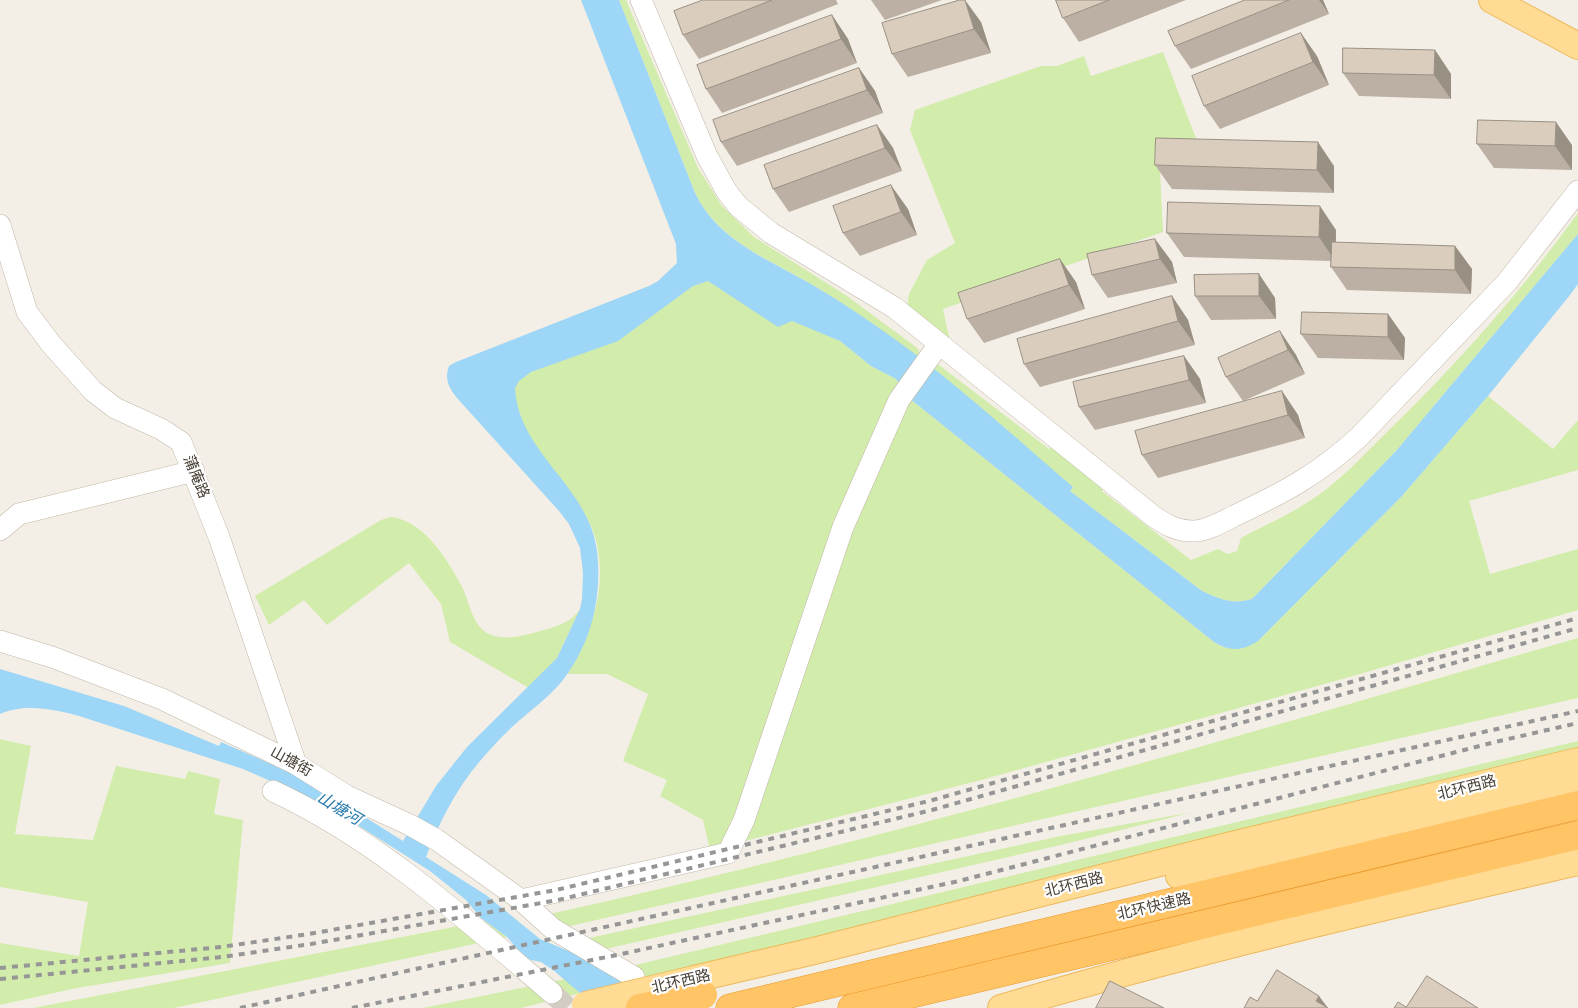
<!DOCTYPE html>
<html>
<head>
<meta charset="utf-8">
<style>
	body { margin:0 }
	canvas { display:block; background:#f4efe6 }
</style>
</head>
<body>
<canvas width="1578" height="1008"></canvas>
<script>
const ctx = document.querySelector('canvas').getContext('2d');
ctx.lineJoin = 'round';
function paint(path, color) {
  ctx.fillStyle = color;
  ctx.fill(path, 'evenodd');
}
function stroke(path, color, width, dash) {
  ctx.strokeStyle = color;
  ctx.lineWidth = width;
  ctx.lineCap = dash ? 'butt' : 'round';
  ctx.setLineDash(dash || []);
  ctx.stroke(path);
}
function write(font, color, halo, rows, align = 'center') {
  ctx.font = font + ' "Noto Sans","Noto Sans SC",sans-serif';
  ctx.lineWidth = 4.5;
  ctx.setLineDash([]);
  ctx.textBaseline = 'middle';
  ctx.strokeStyle = halo;
  ctx.fillStyle = color;
  for (const [text, x, y, turn = 0] of rows) {
    ctx.save();
    ctx.translate(x, y);
    ctx.rotate((+turn || 0) * Math.PI / 180);
    ctx.textAlign = isNaN(turn) ? turn : align;
    if (halo) ctx.strokeText(text, 0, 0);
    ctx.fillText(text, 0, 0);
    ctx.restore();
  }
}
paint(new Path2D(`
	M619 0H626L698 168 722 206 754 237 847 296 916 347 919 350V358C885 333 851 308 816 287 772 260 718 242 695 193Z
	M1163 52 1197 141 1159 149 1163 232 943 309 950 341 907 308 909 294 927 260 955 243 910 130 915 110 1041 66H1057L1084 56 1091 76Z
	M1578 213V234L1396 451 1252 599C1233 605 1219 599 1202 591L1070 491 1073 487 927 364 935 362 1049 449 1056 443 1108 484 1102 491 1191 560 1218 549 1228 554 1237 551 1241 538C1263 526 1287 516 1308 502 1338 484 1362 456 1387 432 1457 364 1521 292 1578 213Z
	M708 281 840 341 871 366 896 379 909 398 1214 642C1229 653 1241 646 1258 641L1402 496 1488 396 1553 449 1578 420V470L1469 501 1490 574 1578 549V610L1353 676 985 779 710 850 703 820 660 796 667 780 623 761 648 694 607 674H568C591 629 608 592 596 540 585 492 506 433 515 387 517 380 526 375 531 372L618 340 693 286Z
	M390 517C422 519 447 558 461 585 470 601 471 625 489 634 504 641 522 636 537 632 554 627 570 624 580 609L557 658 529 688 450 642 441 604 409 563 327 625 304 600 269 625 255 596 381 520Z
	M1578 638V698L561 928 541 916C892 839 1234 737 1578 638Z
	M0 739 31 746 15 834 93 840 116 766 185 779 188 771 220 779 214 814 243 820 230 963 77 988 0 1005V943L79 956 88 902 0 887Z
	M1578 741V754L651 981 627 967Z
	M1193 812 1065 844 597 951 580 940 1061 836Z
	M485 921 507 937 174 1008H33Z
	M565 979 581 993 521 1008H423Z`), '#d2ecab');
paint(new Path2D(`
	M581 0H619L695 193C718 242 771 260 816 287 851 308 886 332 919 357 972 398 1022 443 1073 487L1070 491 1202 591C1219 599 1233 605 1252 599L1396 451 1578 234V284L1570 295 1488 396 1402 496 1258 641C1243 651 1229 652 1214 642L909 398 896 379 871 366 840 341 792 321 778 327 708 281 693 286 618 341 531 372 519 381 515 388C518 453 590 487 597 551 602 594 593 637 568 673 554 695 526 713 508 731 498 740 489 751 480 761 456 789 439 823 426 857L486 895 540 939 614 970 627 982 587 999 553 970 541 962 526 959 507 937 481 918 466 900 430 871 348 819 284 787 243 769 79 716C55 709 24 703 0 714V669L124 706 219 746 221 742 303 778 403 841 436 786 467 747 557 658 580 609 582 599 583 573 580 548 569 524 559 511 457 398C449 388 444 379 449 366L456 362 649 286 658 281 677 263 676 244Z`), '#9dd6f6');
stroke(new Path2D(`
	M552 993 568 1008`), '#d2ccc3', 21, [21, 11]);
const minor = new Path2D(`
	M641 0 707 156 727 192 738 206 771 233 895 308 1153 516C1166 525 1179 532 1195 531 1209 530 1222 522 1234 516 1283 493 1319 474 1359 437L1507 282 1578 191
	M0 225 27 312 51 344 93 391 115 408 161 429 181 442 219 537 296 764
	M0 530 19 514 194 471
	M0 641 52 657 162 699 296 764 347 796 410 825 437 840 521 900 553 929 634 977
	M273 791C378 840 465 919 552 993
	M521 900 728 853 744 820 843 527 899 400 939 344`);
const major = new Path2D(`
	M1492 0 1578 46
	M1179 876 1578 786
	M694 979 818 950 1219 848 1578 761
	M1001 1008C1191 951 1384 907 1578 862`);
const highway = new Path2D(`
	M730 1008 1578 805
	M852 1008 1578 835`);
stroke(minor, '#c1b7a8', 22);
stroke(major, '#edb95b', 28);
stroke(highway, '#ea992b', 29);
stroke(minor, '#fff', 21);
stroke(major, '#ffdb94', 26);
stroke(highway, '#ffc466', 28);
stroke(new Path2D(`
	M0 968 221 947 309 934 556 890 929 801 1578 618
	M0 979 222 957 311 944 558 900 932 810 1578 628
	M240 1008 1578 711
	M352 1008 612 956 959 881 1495 742 1578 723`), '#969696', 4, [6, 6]);
const majorBridge = new Path2D(`
	M585 1005 694 979`);
const highwayBridge = new Path2D(`
	M640 1008 703 995`);
stroke(majorBridge, '#edb95b', 28, []);
stroke(highwayBridge, '#ea992b', 29, []);
stroke(majorBridge, '#ffdb94', 26);
stroke(highwayBridge, '#ffc466', 28);
paint(new Path2D(`
	M703 0H836L838 4 699 59 683 35Z
	M871 0H942L885 20Z
	M1056 0H1186L1079 42 1063 18Z
	M1245 0H1323L1329 14 1191 69 1175 46Z
	M832 15 848 39 857 63 722 113 706 89Z
	M981 22 991 53 908 77 892 54Z
	M1435 50 1451 74V99L1359 96 1343 73Z
	M1317 56 1329 85 1220 129 1204 106Z
	M859 68 875 91 883 113 737 166 721 142Z
	M877 125 893 148 902 171 789 212 773 189Z
	M1477 144 1572 145V170L1494 168Z
	M1155 165 1334 166V193L1172 189Z
	M908 209 917 235 860 256 843 233Z
	M1336 230V243L1455 246 1472 269 1471 294 1347 290 1331 267V261L1184 257 1167 233Z
	M1155 239 1172 262 1177 283 1108 298 1092 275Z
	M1259 274 1275 298 1276 319 1211 320 1195 296Z
	M1076 282 1085 309 984 343 967 319Z
	M1172 296 1188 320 1195 345 1040 387 1024 364Z
	M1388 314 1405 338 1404 360 1318 358 1301 334Z
	M1280 331 1296 355 1305 374 1243 401 1226 377Z
	M1184 356 1200 379 1206 403 1095 430 1079 407Z
	M1282 391 1298 415 1305 438 1158 478 1142 455Z`), '#bbb0a3');
paint(new Path2D(`
	M965 0 981 22 991 53 974 29Z
	M1319 0H1323L1329 14Z
	M832 15 848 39 857 63 841 39Z
	M1301 33 1317 56 1329 85 1313 62Z
	M1435 50 1451 74V99L1434 75Z
	M859 68 875 91 883 113 867 90Z
	M1556 122 1572 145V170L1555 146Z
	M877 125 893 148 902 171 885 148Z
	M1318 142 1334 166V193L1317 170Z
	M891 185 908 209 917 235 901 212Z
	M1320 206 1336 230 1335 261 1319 237Z
	M1155 239 1172 262 1177 283 1160 259Z
	M1455 246 1472 269 1471 294 1455 270Z
	M1060 259 1076 282 1085 309 1069 285Z
	M1259 274 1275 298 1276 319 1259 296Z
	M1172 296 1188 320 1195 345 1178 321Z
	M1388 314 1405 338 1404 360 1388 337Z
	M1280 331 1296 355 1305 374 1288 350Z
	M1184 356 1200 379 1206 403 1189 380Z
	M1282 391 1298 415 1305 438 1288 415Z
	M1319 996 1328 1008 1316 1001Z`), '#999084');
const building = new Path2D(`
	M703 0H772L683 35 674 11Z
	M960 0H965L974 29 892 54 882 23Z
	M1056 0H1109L1063 18Z
	M1245 0H1289L1175 46 1168 31Z
	M832 15 841 39 706 89 697 65Z
	M1301 33 1313 62 1204 106 1192 76Z
	M1343 48 1435 50 1434 75 1343 73Z
	M859 68 867 90 721 142 713 120Z
	M1478 120 1556 122 1555 146 1477 144Z
	M877 125 885 148 773 189 764 165Z
	M1156 138 1318 142 1317 170 1155 165Z
	M891 185 901 212 843 233 833 206Z
	M1168 202 1320 206 1319 237 1167 233Z
	M1155 239 1160 259 1092 275 1087 254Z
	M1332 242 1455 246V270L1331 267Z
	M1060 259 1069 285 967 319 958 293Z
	M1259 274V296H1195L1194 275Z
	M1172 296 1178 321 1024 364 1017 339Z
	M1302 312 1388 314V337L1301 334Z
	M1280 331 1288 350 1226 377 1218 358Z
	M1184 356 1189 380 1079 407 1073 382Z
	M1282 391 1288 415 1142 455 1135 431Z
	M1277 970 1319 996 1316 1001 1328 1008H1244L1250 997 1257 1001Z
	M1427 976 1478 1008H1394L1398 1002 1406 1007Z
	M1110 981 1164 1008H1096Z`);
paint(building, '#dacdbd');
stroke(building, '#999084', 1);
write('15px', '#483f35', '#fff', [
	["蒲庵路",196,477,68],
	["山塘街",291,762,29],
	["北环西路",1467,788,-14],
	["北环西路",1074,885,-14],
	["北环快速路",1154,907,-13],
	["北环西路",681,982,-13]
]);
write('italic 16px', '#2378ab', '#fff', [
	["山塘河",339,809,31]
]);
</script>
</body>
</html>
